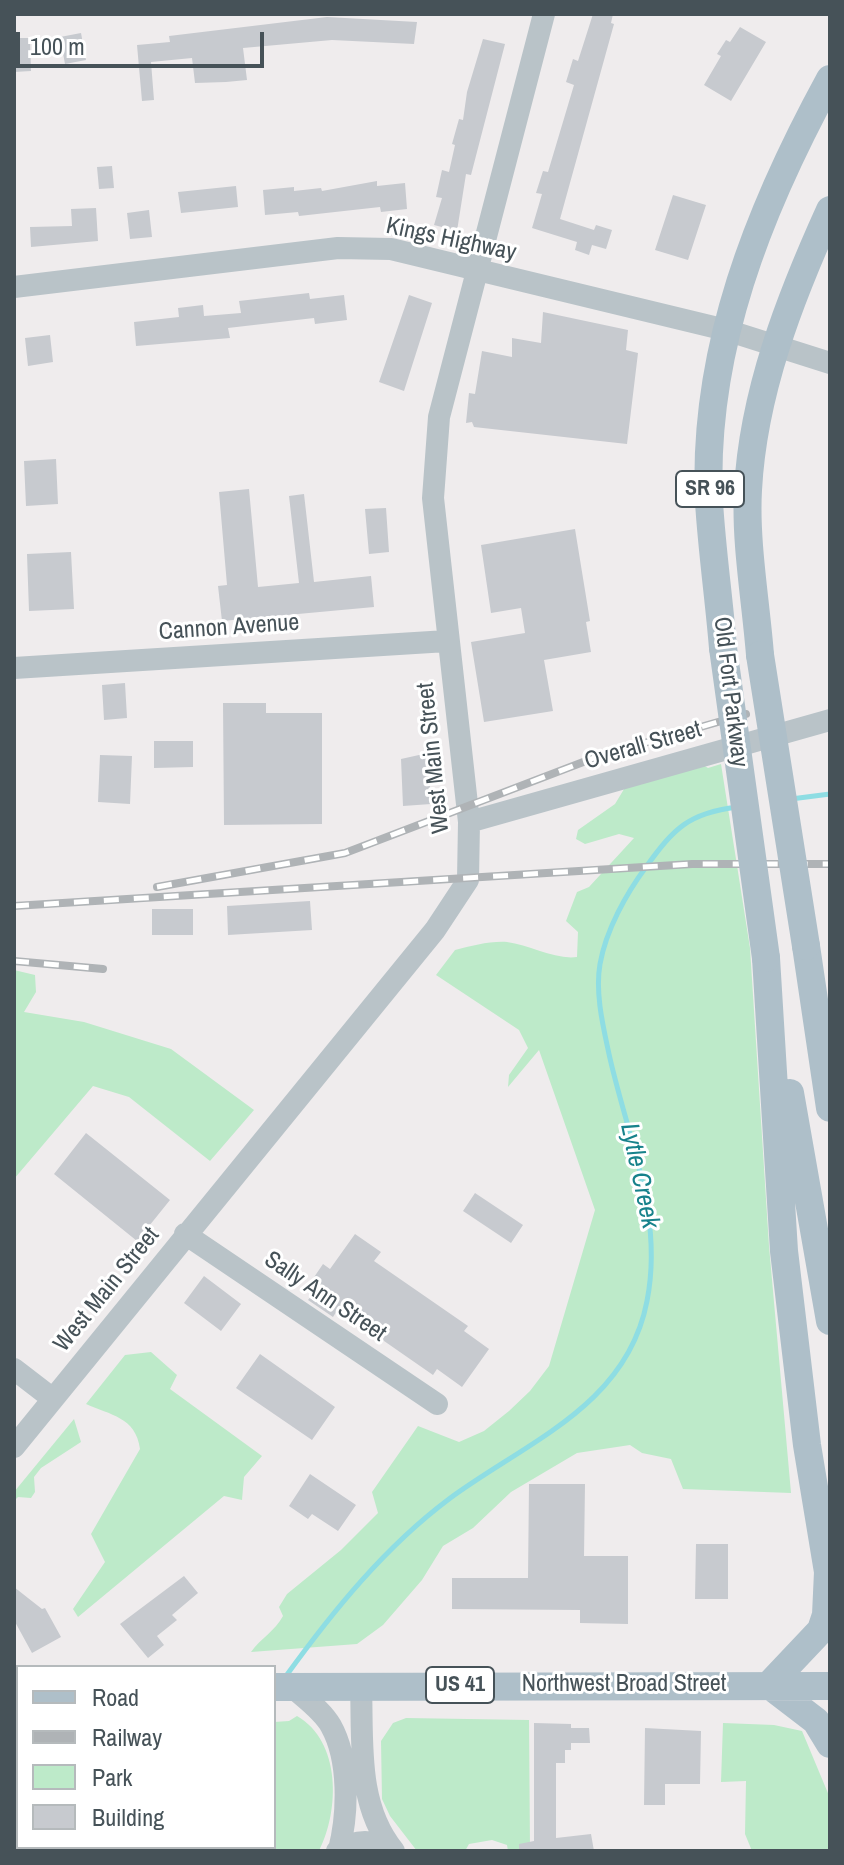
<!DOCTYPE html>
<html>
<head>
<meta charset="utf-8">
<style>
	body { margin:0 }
	#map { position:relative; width:844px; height:1865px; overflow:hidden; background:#efeced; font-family:"Archivo Narrow",sans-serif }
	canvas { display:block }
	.frame { position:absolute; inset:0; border:16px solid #465258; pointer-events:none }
	.legend { position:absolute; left:16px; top:1665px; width:260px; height:184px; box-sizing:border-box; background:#fff; border:2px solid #b5babc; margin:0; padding:10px 14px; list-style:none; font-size:24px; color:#465258 }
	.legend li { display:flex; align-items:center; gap:16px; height:40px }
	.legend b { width:40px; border:2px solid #b5babc }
	.scale { position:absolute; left:16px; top:32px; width:248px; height:36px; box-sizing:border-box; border:4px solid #465258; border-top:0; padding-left:10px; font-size:24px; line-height:28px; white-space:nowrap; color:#465258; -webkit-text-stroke:6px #fff; paint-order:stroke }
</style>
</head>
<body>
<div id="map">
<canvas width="844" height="1865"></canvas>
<div class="frame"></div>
<ul class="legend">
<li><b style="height:10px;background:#aebfc9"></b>Road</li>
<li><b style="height:10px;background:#afb3b6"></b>Railway</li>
<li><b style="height:22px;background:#bdeac9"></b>Park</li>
<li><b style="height:22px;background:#c7cacf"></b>Building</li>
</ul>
<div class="scale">100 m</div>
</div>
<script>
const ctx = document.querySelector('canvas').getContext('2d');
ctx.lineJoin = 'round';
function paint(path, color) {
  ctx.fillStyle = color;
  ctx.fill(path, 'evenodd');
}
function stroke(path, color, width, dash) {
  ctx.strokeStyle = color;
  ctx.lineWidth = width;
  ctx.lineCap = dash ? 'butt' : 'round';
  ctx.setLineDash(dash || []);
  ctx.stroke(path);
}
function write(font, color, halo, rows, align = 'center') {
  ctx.font = font + ' "Archivo Narrow",sans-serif';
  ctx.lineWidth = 6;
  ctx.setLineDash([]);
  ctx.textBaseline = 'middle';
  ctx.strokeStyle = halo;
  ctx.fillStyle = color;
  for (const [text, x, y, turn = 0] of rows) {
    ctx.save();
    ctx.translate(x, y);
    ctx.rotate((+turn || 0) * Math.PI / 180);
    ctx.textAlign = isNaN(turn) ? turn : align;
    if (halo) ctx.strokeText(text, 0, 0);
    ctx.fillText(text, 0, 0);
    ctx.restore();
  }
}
paint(new Path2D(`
	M684 753 708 768 721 764 750 948 769 1246 791 1493 683 1489 671 1459 642 1453 630 1445 577 1453 511 1492 473 1528 443 1546 422 1580 383 1625 357 1644 251 1652C261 1638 275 1631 283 1616L279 1607 287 1594 341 1550 378 1513 372 1492 418 1426 459 1442 484 1431 509 1411 530 1391 549 1366 595 1210 539 1050 508 1087 509 1075 528 1048 519 1030 436 975 455 950C472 946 489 941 507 942 530 945 555 960 577 957L578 932 566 921 577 892 589 887 634 838 619 834 585 844 576 839 578 830 615 804 638 766Z
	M14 970 35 975 36 992 24 1012 84 1022 171 1049 254 1110 210 1161 129 1097 93 1086 14 1179Z
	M151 1352 177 1375 170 1389 262 1456 244 1477 242 1500 224 1496 78 1617 73 1609 105 1562 91 1534 140 1449C136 1417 110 1415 86 1404L125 1355Z
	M74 1419 81 1442 41 1468 34 1477 35 1492 31 1498 18 1497 14 1501V1492Z
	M297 1716C341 1741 340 1810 319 1851H14V1812H18V1847H274V1722L289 1721Z
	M406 1718 529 1720 530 1851H508L507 1845 492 1840 469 1844 465 1851H417L390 1816 382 1799 381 1741 393 1723Z
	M723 1723 774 1725 802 1731 830 1798V1851H752L745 1834 746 1781 721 1782Z`), '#bdeac9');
stroke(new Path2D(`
	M791 799 830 794
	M286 1676C333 1611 385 1547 449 1499 526 1442 627 1406 647 1301 664 1215 627 1136 609 1054 603 1026 595 993 600 964 606 930 626 894 646 867 674 828 689 813 737 807
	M155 1851 163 1847`), '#8edde3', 5);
paint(new Path2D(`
	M593 14H613L611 23 614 24 560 219 594 230 596 225 612 230 606 249 592 245 589 255 575 250 577 242 532 228 542 194 536 193 543 171 548 172 574 85 566 82 573 59 578 61Z
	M327 17 417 22 414 44 332 40 243 48 247 80 226 82 195 83 192 58 151 62 154 100 142 101 137 45 170 42 169 36Z
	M740 27 766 42 731 101 704 85 721 56 717 54 726 40 730 42Z
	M81 33 86 60 65 64 60 37Z
	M14 38H30L31 71 14 72Z
	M483 39 505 44 471 175 466 174 457 231 434 225 442 198 436 197 442 170 449 172 455 145 452 144 459 119 463 120 467 92Z
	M112 166 114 188 99 189 97 167Z
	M377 181V186L405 183 407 209 381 212 380 207 299 216 298 212 265 215 263 190 294 187V191L321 188 322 191Z
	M236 186 238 207 181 213 178 192Z
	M673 195 706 205 688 260 655 250Z
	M96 208 98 241 31 247 30 227 72 226 71 209Z
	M149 210 152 237 130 239 127 213Z
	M309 293 310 299 344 295 347 320 315 324 314 318 228 328 230 338 136 346 134 322 179 317 178 308 203 305 204 316 241 313 239 301Z
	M409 295 432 303 404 391 379 382Z
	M543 312 628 330 626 350 638 353 627 444 474 427 472 422 466 423 469 393 475 394 482 351 512 357V338L541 343Z
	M50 335 53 362 28 366 25 338Z
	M56 459 58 504 26 506 24 461Z
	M249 489 258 587 299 583 289 496 304 494 314 582 371 576 374 607 222 621 218 586 227 585 219 492Z
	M386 508 389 552 369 554 365 509Z
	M575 529 590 621 586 622 591 652 544 660 553 711 484 722 471 642 525 633 521 608 491 613 481 545Z
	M71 552 74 609 29 611 27 554Z
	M125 683 127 718 104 720 102 685Z
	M223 703H266V713H322V824L224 825Z
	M154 741H193V767L154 768Z
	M428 753 431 804 403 806 401 759Z
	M100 755 132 756 130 804 98 802Z
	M310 901 312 930 228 935 227 906Z
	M152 909H193V935H152Z
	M86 1133 170 1200 137 1241 54 1174Z
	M475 1193 523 1225 511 1243 463 1211Z
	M355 1234 381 1252 374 1261 468 1326 464 1331 489 1349 462 1387 437 1369 433 1375 338 1309 333 1317 308 1300 313 1294 306 1289 323 1264 330 1269Z
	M204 1276 241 1304 221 1331 184 1303Z
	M260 1354 335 1407 312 1440 236 1388Z
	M310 1474 356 1505 338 1531 312 1514 308 1519 289 1506Z
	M529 1484H585L584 1556H628V1624L580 1623V1610L452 1609V1578H528Z
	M696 1544H728V1599H695Z
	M184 1576 198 1593 172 1615 177 1620 157 1636 164 1645 148 1658 120 1624Z
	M14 1587 42 1609 45 1608 61 1637 32 1653 14 1620Z
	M534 1723 571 1724V1728H589L590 1743H571V1750H565V1763H556V1838L591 1834 594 1851H519V1844L534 1841Z
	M645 1728 701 1731 700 1784H665V1805H644Z`), '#c7cacf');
stroke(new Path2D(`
	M14 287 338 248 391 249 726 330 830 363
	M14 668 447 641
	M469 822 830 720
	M185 1234 437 1404
	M14 1369 53 1399
	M14 1447 435 930 468 880 469 822 433 498 439 417 544 14
	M361 1684C363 1741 356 1805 394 1851
	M291 1686C304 1698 322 1710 331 1726 350 1760 348 1814 339 1850
	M337 1851C356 1839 374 1839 393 1851`), '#b9c3c8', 22);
stroke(new Path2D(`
	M723 648C719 599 712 551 709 502 702 350 759 209 830 79
	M760 655C756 603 745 542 748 490 753 393 790 298 830 210
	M806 946 830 1108
	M766 958 784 1251 807 1445 828 1572 826 1615 821 1630 769 1685
	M790 1093 830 1321
	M769 1685 816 1721 830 1744
	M274 1687 830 1686
	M14 1710H18`), '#aebfc9', 28);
const rail = new Path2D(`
	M157 887 345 853 599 756 746 714
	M14 906 692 864H830
	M14 961 103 969`);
stroke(rail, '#afb3b6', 8);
stroke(rail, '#fff', 5, [15]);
stroke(new Path2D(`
	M723 648 766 958
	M760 655 806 946`), '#aebfc9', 28);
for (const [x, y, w] of [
	[710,489,68],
	[460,1685,68]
]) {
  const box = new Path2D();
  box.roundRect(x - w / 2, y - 18, w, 36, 6);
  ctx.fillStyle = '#fff';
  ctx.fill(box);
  stroke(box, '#465258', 2);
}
write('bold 22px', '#465258', null, [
	["SR 96",710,489],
	["US 41",460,1685]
]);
write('24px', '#465258', '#fff', [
	["Kings Highway",451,240,12],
	["Cannon Avenue",229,628,-4],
	["Old Fort Parkway",730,692,83],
	["Overall Street",643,746,-16],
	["West Main Street",434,758,-96],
	["West Main Street",107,1290,-51],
	["Sally Ann Street",325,1297,34],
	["Northwest Broad Street",624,1685]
]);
write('italic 26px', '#17828b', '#fff', [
	["Lytle Creek",639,1176,78]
]);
</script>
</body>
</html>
